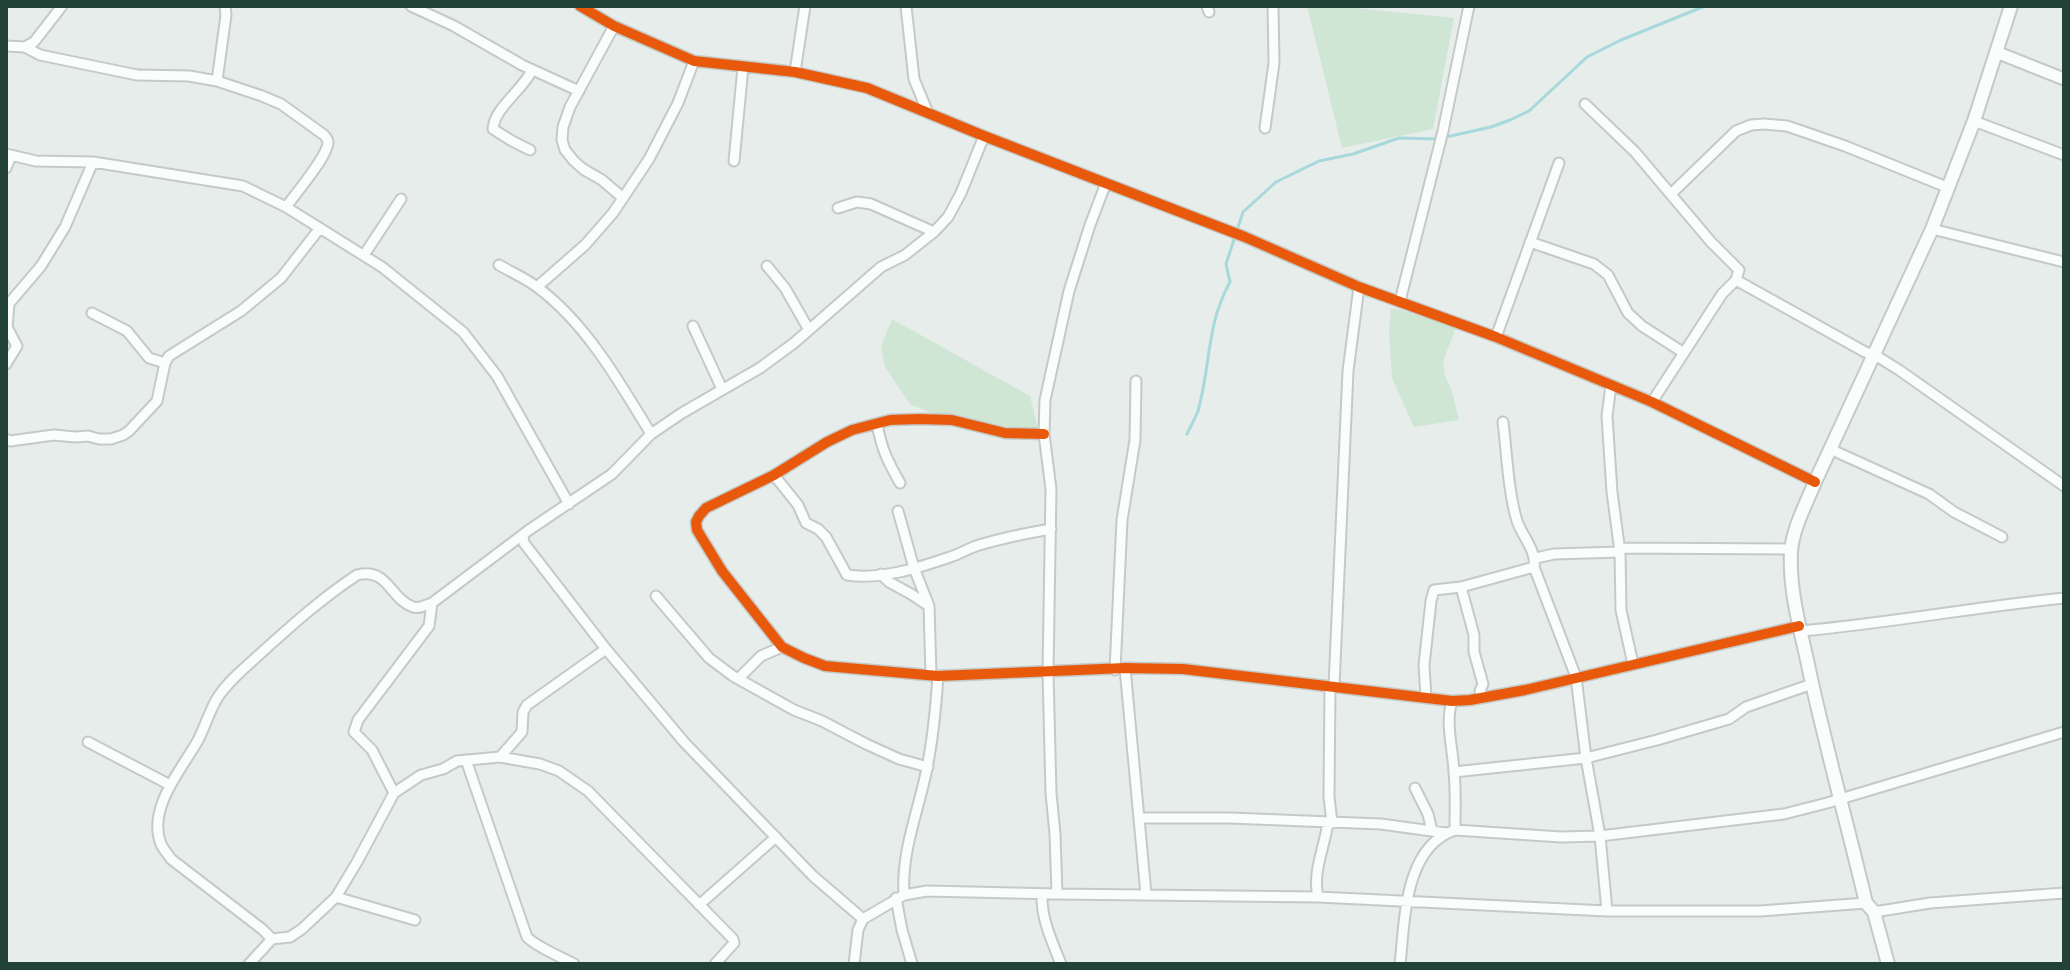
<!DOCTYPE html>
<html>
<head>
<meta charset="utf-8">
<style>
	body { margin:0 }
	#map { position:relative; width:2070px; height:970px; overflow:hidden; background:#e7edea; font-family:"DejaVu Sans",sans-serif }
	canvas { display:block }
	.frame { position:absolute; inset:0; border:8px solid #234237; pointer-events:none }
</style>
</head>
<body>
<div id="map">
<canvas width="2070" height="970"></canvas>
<div class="frame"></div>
</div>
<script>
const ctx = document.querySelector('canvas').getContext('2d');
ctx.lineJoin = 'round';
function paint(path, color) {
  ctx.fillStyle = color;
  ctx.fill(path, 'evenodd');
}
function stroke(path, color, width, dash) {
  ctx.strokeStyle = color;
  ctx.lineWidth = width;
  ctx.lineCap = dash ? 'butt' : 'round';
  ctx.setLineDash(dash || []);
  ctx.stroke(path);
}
paint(new Path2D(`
	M1307 6H1336L1454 18 1433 129 1342 148Z
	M1391 308 1401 310 1456 328 1443 361 1445 376 1452 391 1459 420 1414 427 1392 378 1389 332Z
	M892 319 1030 396 1038 429 1013 427 931 413 910 404 885 367 881 346Z`), '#d0e6d5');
stroke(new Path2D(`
	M1187 434C1191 426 1195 418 1198 411 1211 365 1206 325 1230 282L1226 264 1243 212 1276 182 1319 161 1353 154 1399 138 1437 139 1491 127 1510 120 1529 111 1587 57 1621 40 1705 6`), '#a7d9dc', 3);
const minor = new Path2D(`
	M411 6 454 26 522 65 579 91
	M580 6 614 26 694 61 795 72 867 88 984 136 1245 237 1359 287 1496 337 1652 402 1815 482
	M906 6 914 79 928 113
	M1207 6 1209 12
	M614 26 570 107 563 127 562 140 565 150 574 161 583 169 602 180 623 198
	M6 46 25 47 40 55 137 75 189 76 217 81 262 96 281 104 324 135C328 140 329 141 327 147 322 163 296 193 286 207
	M25 47 34 42 62 6
	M795 72 805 6
	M217 81 226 15 225 6
	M1585 104 1635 152 1711 242 1739 270 1736 280 1722 294 1652 402
	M1974 121 2064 155
	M1265 128 1274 63 1273 6
	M530 150 512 141 493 129C494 108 523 90 532 70
	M6 154 36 161 93 162 243 186 286 207 382 267 463 332 497 376 569 504
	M734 161 743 67
	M6 168 11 156
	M1671 194 1736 131 1751 125 1764 124 1787 126 1845 146 1949 188
	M838 208 857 202 871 204 934 232
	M1932 229 2064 262
	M1530 242 1594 264 1608 275 1628 313 1642 326 1684 353
	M364 255 401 199
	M499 265C511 272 525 278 537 287 586 323 620 383 651 434
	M767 266 785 288 809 330
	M1736 280 1865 352 1875 355 1899 370 2064 486
	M537 287 585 245 613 213 649 159 678 103 694 61
	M1400 301 1443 131 1469 6
	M6 307 41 266 65 227 93 162
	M92 313 127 331 149 358 165 363
	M693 326 722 389
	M1496 337 1559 163
	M6 364 17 346 7 327 9 304
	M1611 385 1607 416 1612 492 1620 552 1621 610 1633 664
	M1503 422C1507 455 1508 490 1517 521 1522 536 1537 551 1534 567L1576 677 1586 758 1600 836 1607 911
	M877 424C882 450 887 460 900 483
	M1044 434 1005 433 952 420 919 419 890 420 852 430 827 442 774 475 706 508 699 516 696 522 697 530 722 571 782 647 804 658 825 666 938 676 1125 668 1183 669 1452 701 1470 700 1525 690 1799 626
	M6 439 10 441 54 435 75 437 88 436 99 439H111L123 435 129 431 157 401 165 363 169 356 241 311 281 278 320 228
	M1830 449 1929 494 1954 512 2002 537
	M774 475 798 505 806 523 818 529 826 537 847 575C881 580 918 568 950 557 960 554 969 548 979 545 1003 538 1027 533 1051 529
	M898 511 914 568 929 606 931 675
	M523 536 524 543 606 649 684 742 813 876 863 919
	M1619 548 1791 549
	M1536 558 1554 554 1620 552
	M881 574 889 582 911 594 929 606
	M1461 587 1474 635V652L1483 684 1480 691 1483 697
	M656 596 709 658 733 676 794 710 822 721 866 744 899 759 928 767
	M1801 631C1889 623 1976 607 2064 598
	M1125 668 1146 894
	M1115 670 1122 520 1135 440 1136 381
	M738 679 761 656 782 647
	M1330 686 1329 797 1332 823
	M1334 686 1348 371 1359 287
	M1426 698 1424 665 1431 601 1434 590 1461 587 1534 567
	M1452 701C1445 723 1453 749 1454 772 1456 791 1455 811 1455 830
	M88 742 170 785
	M500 757 522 732 523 712 527 705 606 649
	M466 760 527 937C535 946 561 957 574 964
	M1454 772 1586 758 1657 740 1729 719 1746 707 1812 684
	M1415 788 1428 814 1432 831
	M394 793 372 750 354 732 358 720 429 626 432 603
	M1139 818H1230L1381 824 1446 833
	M1042 894C1041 919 1052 941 1061 964
	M1057 894 1055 834 1051 793 1048 672 1051 489 1044 434 1045 400 1069 291 1090 225 1106 183
	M904 895C901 851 919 810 927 768 933 738 936 706 938 676
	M336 897 415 920
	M1318 897C1312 872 1325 846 1328 822
	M896 898 902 930 912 964
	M699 905 776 837
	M1874 912 1930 903 2064 893
	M272 939 262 929 171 859C168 854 163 849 161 844 147 809 181 770 197 742 205 728 209 711 218 697 229 680 246 667 261 653 292 625 322 598 357 575 388 567 390 599 413 607 419 609 426 605 432 603L529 530 612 474 651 434 682 413 760 368 794 343 881 267 905 255 934 232 948 217 961 193 984 136
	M249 964 272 939 290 937 302 929 336 897 357 862 394 793 421 775 443 769 457 761 500 757 540 764 559 771 588 791 733 939 734 943 715 964
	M854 964 858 930 863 919 904 895 927 891 1057 894 1318 897 1607 911H1760L1866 903
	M1400 964C1405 920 1404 847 1455 830L1561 837 1600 836 1784 814 1827 803 2064 732`);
const tertiary = new Path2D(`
	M1996 52 2064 79`);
const secondary = new Path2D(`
	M1888 964 1874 912 1866 903C1847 822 1824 742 1807 660 1799 624 1789 588 1791 551 1793 528 1806 504 1815 482L1932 229 1974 121 2011 6`);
stroke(minor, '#c4cac7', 13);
stroke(tertiary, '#c4cac7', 15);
stroke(secondary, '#c3cac7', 16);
stroke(minor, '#fbfcfc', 9);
stroke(tertiary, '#fbfcfc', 11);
stroke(secondary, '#fbfcfc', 12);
stroke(new Path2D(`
	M580 6 614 26 694 61 795 72 867 88 984 136 1245 237 1359 287 1496 337 1652 402 1815 482
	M1044 434 1005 433 952 420 919 419 890 420 852 430 827 442 774 475 706 508 699 516 696 522 697 530 722 571 782 647 804 658 825 666 938 676 1125 668 1183 669 1452 701 1470 700 1525 690 1799 626`), '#e8590c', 10);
</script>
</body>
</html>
